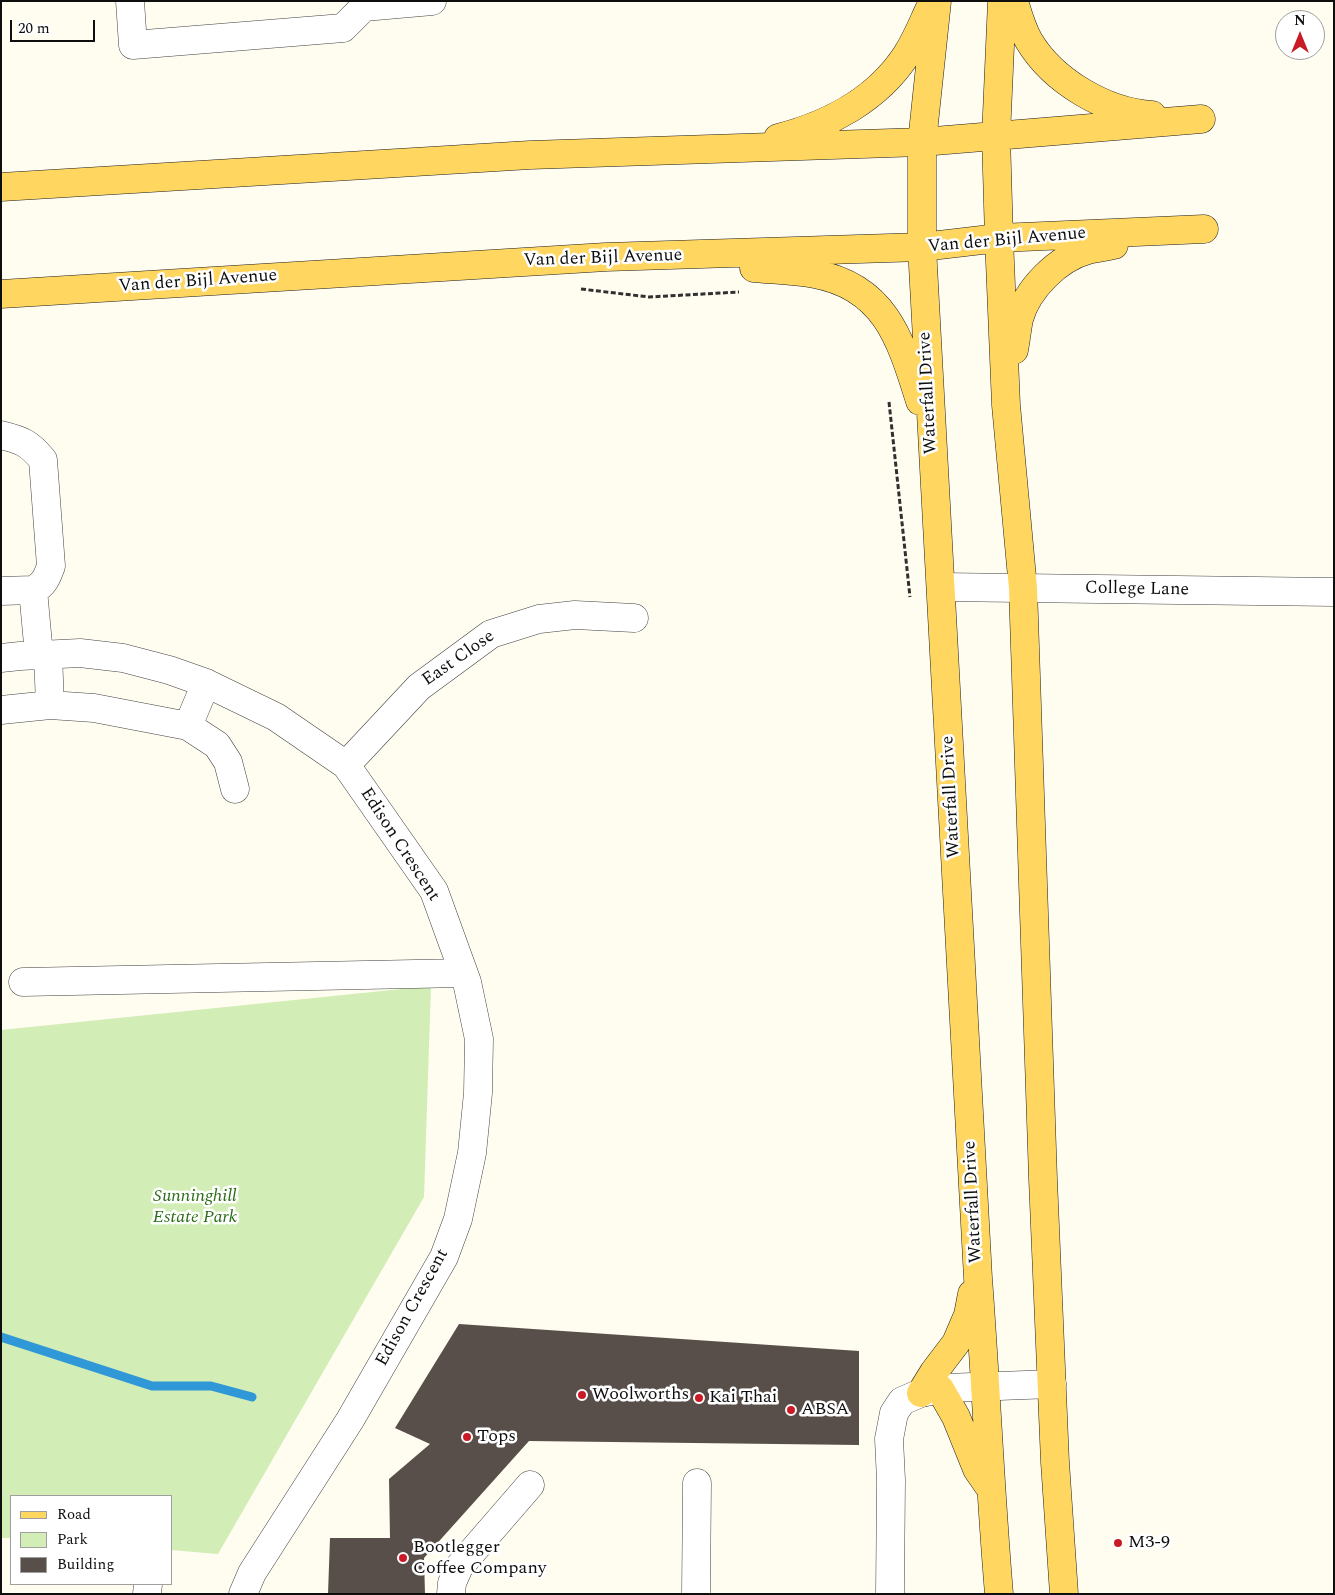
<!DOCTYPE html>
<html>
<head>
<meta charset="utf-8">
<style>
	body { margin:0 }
	#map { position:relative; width:1335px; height:1595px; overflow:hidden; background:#fffcf0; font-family:Spectral,serif }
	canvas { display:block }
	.frame { position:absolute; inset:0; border:2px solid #0e0e0e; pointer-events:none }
	.legend { position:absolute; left:10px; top:1495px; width:162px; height:90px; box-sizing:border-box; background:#fff; border:1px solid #9f9f9f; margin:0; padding:6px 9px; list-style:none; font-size:15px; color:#0e0e0e }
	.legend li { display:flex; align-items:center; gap:10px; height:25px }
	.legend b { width:25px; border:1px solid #9f9f9f }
	.north { position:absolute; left:1275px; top:10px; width:50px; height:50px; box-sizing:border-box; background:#fff; border:1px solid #9f9f9f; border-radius:50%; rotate:0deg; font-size:14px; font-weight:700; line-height:20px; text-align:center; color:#0e0e0e }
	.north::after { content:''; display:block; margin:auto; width:18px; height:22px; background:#ca1a25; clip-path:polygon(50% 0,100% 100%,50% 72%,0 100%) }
	.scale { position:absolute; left:10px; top:20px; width:85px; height:22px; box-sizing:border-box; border:2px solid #0e0e0e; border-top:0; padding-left:6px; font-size:15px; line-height:18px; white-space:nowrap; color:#0e0e0e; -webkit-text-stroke:4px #fff; paint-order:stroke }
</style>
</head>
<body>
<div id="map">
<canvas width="1335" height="1595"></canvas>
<div class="frame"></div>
<ul class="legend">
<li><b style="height:6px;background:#ffd660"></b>Road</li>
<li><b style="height:14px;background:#d3edb6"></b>Park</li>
<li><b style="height:14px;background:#584f4a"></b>Building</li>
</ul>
<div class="north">N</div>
<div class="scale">20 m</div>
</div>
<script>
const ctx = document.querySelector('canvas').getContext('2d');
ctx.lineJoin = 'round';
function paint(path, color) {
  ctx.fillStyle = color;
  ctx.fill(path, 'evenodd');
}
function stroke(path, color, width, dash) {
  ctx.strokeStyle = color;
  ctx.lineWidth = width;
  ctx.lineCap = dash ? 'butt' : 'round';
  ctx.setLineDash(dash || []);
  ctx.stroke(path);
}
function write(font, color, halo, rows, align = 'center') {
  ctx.font = font + ' Spectral,serif';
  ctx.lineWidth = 5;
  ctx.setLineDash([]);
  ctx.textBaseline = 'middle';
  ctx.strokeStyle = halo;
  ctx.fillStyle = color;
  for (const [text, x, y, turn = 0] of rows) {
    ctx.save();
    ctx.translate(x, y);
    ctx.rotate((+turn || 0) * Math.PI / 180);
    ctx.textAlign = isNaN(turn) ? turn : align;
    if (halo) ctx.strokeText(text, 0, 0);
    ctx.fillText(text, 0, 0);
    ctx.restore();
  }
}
paint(new Path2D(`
	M431 986 424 1197 218 1554 171 1550V1496H11V1538H1V1030Z`), '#d3edb6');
stroke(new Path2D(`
	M1 1337 152 1386H211L252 1397`), '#3198d8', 9);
paint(new Path2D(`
	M459 1324 859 1351V1445L529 1441 424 1558 425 1594H328L330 1538H390L389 1479 430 1444 395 1428Z`), '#584f4a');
const minor = new Path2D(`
	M130 1 133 45 343 28 364 7 432 1
	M1 435C22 440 29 443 43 460L51 566C47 577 44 585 33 590L39 655
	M941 587 1334 592
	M1 591 33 590
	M48 654 50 705
	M1 658 20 656 80 653 123 658 169 670 206 683 276 717 346 765 434 891 467 982 479 1039 478 1093 472 1153 458 1219 444 1257 350 1420 252 1573 243 1594
	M206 683 188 726 217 745 228 762 235 789
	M1 710 50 705 94 708 188 726
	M346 765 419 687 491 634 539 619 575 615 634 618
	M23 982 463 973
	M147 1594 148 1584
	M451 1594 452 1583 459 1567 530 1485
	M696 1594 697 1483
	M890 1594 891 1480 889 1439 894 1413 902 1401 921 1393 946 1388 1052 1384`);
const major = new Path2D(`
	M937 1 922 142V247L978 1278C986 1383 990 1489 999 1594
	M1002 1 996 136 999 238 1006 405 1023 588 1043 1179 1055 1462 1064 1594
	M1014 1C1018 15 1022 29 1029 41 1053 81 1105 112 1152 115
	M778 138C829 125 878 99 907 54 916 40 922 25 929 10
	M1 187 530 155 922 142 1201 119
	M754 268C775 270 795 270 815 274 886 287 901 341 920 401
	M1 294 606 257 922 247 999 238 1204 229
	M1014 350C1016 340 1017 329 1019 319 1027 289 1058 258 1088 250 1096 248 1106 247 1114 245
	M940 1389 956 1417 977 1469 988 1485
	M921 1393 934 1372 956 1343 968 1315 972 1294`);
stroke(minor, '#414141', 29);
stroke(major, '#1f1f1f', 29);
stroke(new Path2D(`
	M581 289 649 297 739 292
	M889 402 910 597`), '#303030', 3, [5, 2.5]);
stroke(minor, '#fff', 28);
stroke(major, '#ffd660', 28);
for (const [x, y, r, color] of [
	[582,1395,5,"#ca1a25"],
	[699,1398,5,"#ca1a25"],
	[791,1410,5,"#ca1a25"],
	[467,1437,5,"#ca1a25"],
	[1118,1543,5,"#ca1a25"],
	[403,1558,5,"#ca1a25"]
]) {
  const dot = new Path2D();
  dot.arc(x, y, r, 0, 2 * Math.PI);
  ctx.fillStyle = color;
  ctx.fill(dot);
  stroke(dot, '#fff', 2);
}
write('18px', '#0e0e0e', '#fff', [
	["Van der Bijl Avenue",1007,241,-5],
	["Van der Bijl Avenue",603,259,-2],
	["Van der Bijl Avenue",198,282,-4],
	["Waterfall Drive",929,393,-93],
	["College Lane",1137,590,1],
	["East Close",459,659,-35],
	["Waterfall Drive",952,797,-93],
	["Edison Crescent",399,845,57],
	["Waterfall Drive",974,1202,-93],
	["Edison Crescent",413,1308,-61]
]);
write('italic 18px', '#2b6c19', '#fff', [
	["Sunninghill",195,1197],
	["Estate Park",195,1218]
]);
write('18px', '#0e0e0e', '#fff', [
	["Woolworths",592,1395],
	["Kai Thai",709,1398],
	["ABSA",801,1410],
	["Tops",477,1437],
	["M3-9",1128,1543],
	["Bootlegger",413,1548],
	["Coffee Company",413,1569]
], 'left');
</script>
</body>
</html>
